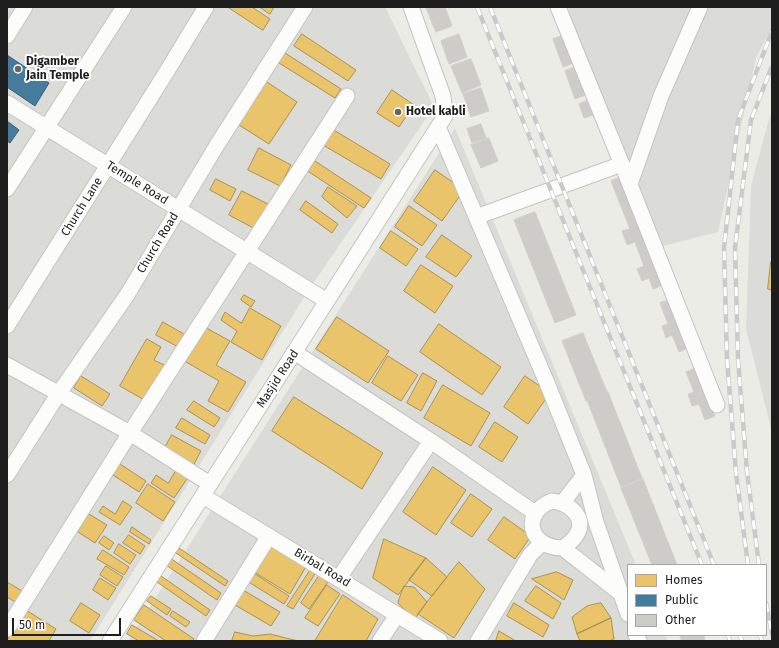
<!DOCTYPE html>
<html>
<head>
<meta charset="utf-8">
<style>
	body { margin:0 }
	#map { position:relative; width:779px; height:648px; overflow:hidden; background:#ecece7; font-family:"Fira Sans",sans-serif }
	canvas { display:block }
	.frame { position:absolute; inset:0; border:8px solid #1e1e1e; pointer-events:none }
	.legend { position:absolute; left:627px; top:564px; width:140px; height:72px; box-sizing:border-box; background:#fff; border:1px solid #a5a5a5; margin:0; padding:5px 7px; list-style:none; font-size:12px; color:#1e1e1e }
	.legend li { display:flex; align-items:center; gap:8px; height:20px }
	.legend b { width:20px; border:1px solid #a5a5a5 }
	.scale { position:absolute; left:12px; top:618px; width:109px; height:18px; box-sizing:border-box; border:2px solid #1e1e1e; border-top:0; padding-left:5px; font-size:12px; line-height:14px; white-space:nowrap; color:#1e1e1e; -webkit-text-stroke:3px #fff; paint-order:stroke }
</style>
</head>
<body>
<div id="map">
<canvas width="779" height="648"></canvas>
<div class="frame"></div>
<ul class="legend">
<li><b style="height:11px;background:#e9c46a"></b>Homes</li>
<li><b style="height:11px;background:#457b9d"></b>Public</li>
<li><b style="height:11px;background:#cdccc8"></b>Other</li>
</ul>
<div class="scale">50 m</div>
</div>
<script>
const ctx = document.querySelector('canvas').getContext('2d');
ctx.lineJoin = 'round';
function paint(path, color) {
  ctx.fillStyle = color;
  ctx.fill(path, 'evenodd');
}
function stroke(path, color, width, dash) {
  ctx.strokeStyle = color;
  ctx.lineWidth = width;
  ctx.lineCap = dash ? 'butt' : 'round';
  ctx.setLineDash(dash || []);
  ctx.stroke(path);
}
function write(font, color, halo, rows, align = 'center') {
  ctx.font = font + ' "Fira Sans",sans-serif';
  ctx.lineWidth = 4;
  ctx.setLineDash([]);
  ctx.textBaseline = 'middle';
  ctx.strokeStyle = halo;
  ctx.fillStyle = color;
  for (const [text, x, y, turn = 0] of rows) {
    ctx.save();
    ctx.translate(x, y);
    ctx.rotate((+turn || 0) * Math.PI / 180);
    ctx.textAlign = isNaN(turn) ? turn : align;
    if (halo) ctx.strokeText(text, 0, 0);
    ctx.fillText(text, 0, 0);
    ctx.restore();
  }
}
paint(new Path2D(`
	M7 7H385L434 107 308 291 90 641H7Z
	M568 7H772V27L756 58 718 232 663 246 582 48Z
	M772 108V432L746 329 751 186Z
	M455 128 636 565H628V635H665L668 641H128Z`), '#dbdbd8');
const homes = new Path2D(`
	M228 7H252L270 19 263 30Z
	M260 7H274L270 14Z
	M302 34 356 70 348 81 294 46Z
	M285 53 341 89 335 98 279 63Z
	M267 82 297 102 269 144 239 125Z
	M392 90 414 105 399 127 377 113Z
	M332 129 390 164 381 179 323 145Z
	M259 148 291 165 280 186 248 170Z
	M312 159 371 198 364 208 306 170Z
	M435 170 464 190 442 221 414 201Z
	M216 179 236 189 230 201 210 190Z
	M328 187 357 206 347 218 322 197Z
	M242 191 272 206 259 231 229 215Z
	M306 201 338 224 332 233 300 210Z
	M409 206 437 225 422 246 395 227Z
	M391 231 418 249 406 266 380 248Z
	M442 235 472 256 456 277 426 257Z
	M771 262H772V290L768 289Z
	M421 265 453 286 435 313 404 291Z
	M244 295 255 301 251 307 241 300Z
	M250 308 281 326 262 360 231 342 237 331 221 320 225 312 241 323Z
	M337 317 389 351 368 383 316 349Z
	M163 322 189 337 182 349 156 335Z
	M439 324 501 367 482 395 420 352Z
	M201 325 230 341 216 365 246 382 228 412 208 401 219 381 181 359Z
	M147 339 161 347 154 360 166 366 146 401 120 386Z
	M388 356 418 375 401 401 372 383Z
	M423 373 437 381 421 411 407 403Z
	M81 376 110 394 102 406 74 388Z
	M525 376 550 393 528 424 504 407Z
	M443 385 490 413 471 446 424 418Z
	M294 397 383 453 362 489 272 431Z
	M194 401 220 418 214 427 187 410Z
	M182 418 210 435 205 444 176 428Z
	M495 422 518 437 502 462 479 447Z
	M172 435 201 451 193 466 164 449Z
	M120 464 146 481 139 492 113 475Z
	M433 467 466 490 436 535 403 512Z
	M177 469 189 476 174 498 151 483 156 475 168 483Z
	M148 484 175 502 163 521 136 503Z
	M471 494 492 509 472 537 451 523Z
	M123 501 132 507 120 525 99 512 103 506 115 514Z
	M89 514 107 525 95 543 78 532Z
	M504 517 531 536 515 559 488 540Z
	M132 527 151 540 149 544 130 532Z
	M129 535 145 546 140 554 123 543Z
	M104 536 114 543 109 550 99 543Z
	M384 539 426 558 398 595 373 578Z
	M272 541 308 563 290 594 254 572Z
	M119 544 136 555 130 564 114 553Z
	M179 548 228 581 225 586 176 553Z
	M103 550 129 567 124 575 97 559Z
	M170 558 221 593 217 600 166 565Z
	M426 558 447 577 432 596 409 580Z
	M459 562 485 589 454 638 418 614Z
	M106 566 123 577 117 586 100 575Z
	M311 569 316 572 293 609 287 606Z
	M252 572 289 596 284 604 247 581Z
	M557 572 573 580 564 600 532 579Z
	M321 573 330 579 309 609 301 603Z
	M161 576 210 610 206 616 157 582Z
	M100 578 116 588 108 600 93 590Z
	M7 582 24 592 17 603 7 597Z
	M327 585 340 594 318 626 305 618Z
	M404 586 414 587 427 602 414 620 398 603Z
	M536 586 561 603 553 619 525 601Z
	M243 590 280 612 271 626 235 605Z
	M343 595 378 619 366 641H315Z
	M151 596 171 609 167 615 147 601Z
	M81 603 100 615 89 633 70 621Z
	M514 603 549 625 543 637 507 616Z
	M601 603 611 618 577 634 572 617 587 606Z
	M144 605 194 639 193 641H166L134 620Z
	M26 610 56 629 49 641H7Z
	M173 611 190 622 186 627 170 616Z
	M611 618 614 639 609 641H580L577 634Z
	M132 625 159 641H139L127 634Z
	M499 631 516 641H496Z
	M235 632 253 636 270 634 298 641H232Z`);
paint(homes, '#e9c46a');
stroke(homes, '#ac9253', 1);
const public = new Path2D(`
	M7 55 49 83 35 106 7 87Z
	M7 121 19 130 10 143 7 141Z`);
paint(public, '#457b9d');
stroke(public, '#395f77', 1);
const building = new Path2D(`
	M426 7H445L452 26 436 32Z
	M459 34 467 57 449 64 441 41Z
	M566 35 576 62 563 67 553 39Z
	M471 59 481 85 462 93 451 66Z
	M578 66 588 94 575 99 565 71Z
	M481 88 489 111 471 117 463 94Z
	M591 99 596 114 584 118 579 104Z
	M481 124 486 138 472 143 467 129Z
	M489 138 498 161 481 168 471 145Z
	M622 177 663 285 653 289 649 278 642 281 637 269 644 266 635 242 627 245 622 231 630 229 611 181Z
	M535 212 576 315 555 323 514 220Z
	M670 300 688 348 679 352 672 335 666 338 662 326 668 324 660 303Z
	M583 333 607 392 586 401 562 341Z
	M696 368 715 416 705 420 699 404 692 406 688 394 694 392 686 372Z
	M608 392 642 478 621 487 587 400Z
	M643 479 677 565H652L621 488Z
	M680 635H704L705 639 700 641H682Z`);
paint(building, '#cdccc8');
stroke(building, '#cfcec9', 1);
const minor = new Path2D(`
	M558 7 625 172 717 405
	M7 36 25 7
	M7 103 327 301
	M438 127 547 383 584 475 596 522 628 614
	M630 184 661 96 700 7
	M7 189 124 7
	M476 217 622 164
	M7 326 164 76 206 7
	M294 352 431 441 535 513
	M7 365 130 433 210 484
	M7 475 59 393 127 295 217 145 305 7
	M203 496 440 641
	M552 501C570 503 589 519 575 537 572 541 567 545 563 548 529 548 520 513 552 501Z
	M563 502 584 475
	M563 548 619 592
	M339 578 431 441
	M7 629 130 433 347 96
	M636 635 639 641
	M110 641 445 116 443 96 411 7
	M204 641 269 536
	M380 641 397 615
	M478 641 530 555 542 543`);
stroke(minor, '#c3c3c1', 17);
stroke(minor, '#fcfcfb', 15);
const rail = new Path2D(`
	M477 7 702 565
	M490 7 714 565
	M748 565 736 473 727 359 724 248 738 120 772 31
	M759 565 747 472 738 359 735 248 751 120 772 66
	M766 603 772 634
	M728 635 730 641
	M740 635 742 641
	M760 635 762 641`);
stroke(rail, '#cacac9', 4.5);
stroke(rail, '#fff', 3, [9]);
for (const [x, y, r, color] of [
	[18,69,4,"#666664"],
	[398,112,4,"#666664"]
]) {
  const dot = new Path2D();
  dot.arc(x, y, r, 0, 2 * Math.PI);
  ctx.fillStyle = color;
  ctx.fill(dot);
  stroke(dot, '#fff', 1.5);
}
write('bold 12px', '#1e1e1e', '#fff', [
	["Digamber",26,62],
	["Jain Temple",26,76],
	["Hotel kabli",406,112]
], 'left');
write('12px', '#1e1e1e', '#fff', [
	["Temple Road",137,183,32],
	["Church Lane",82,207,-58],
	["Church Road",158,243,-59],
	["Masjid Road",278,379,-57],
	["Birbal Road",322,568,31]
]);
</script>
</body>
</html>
